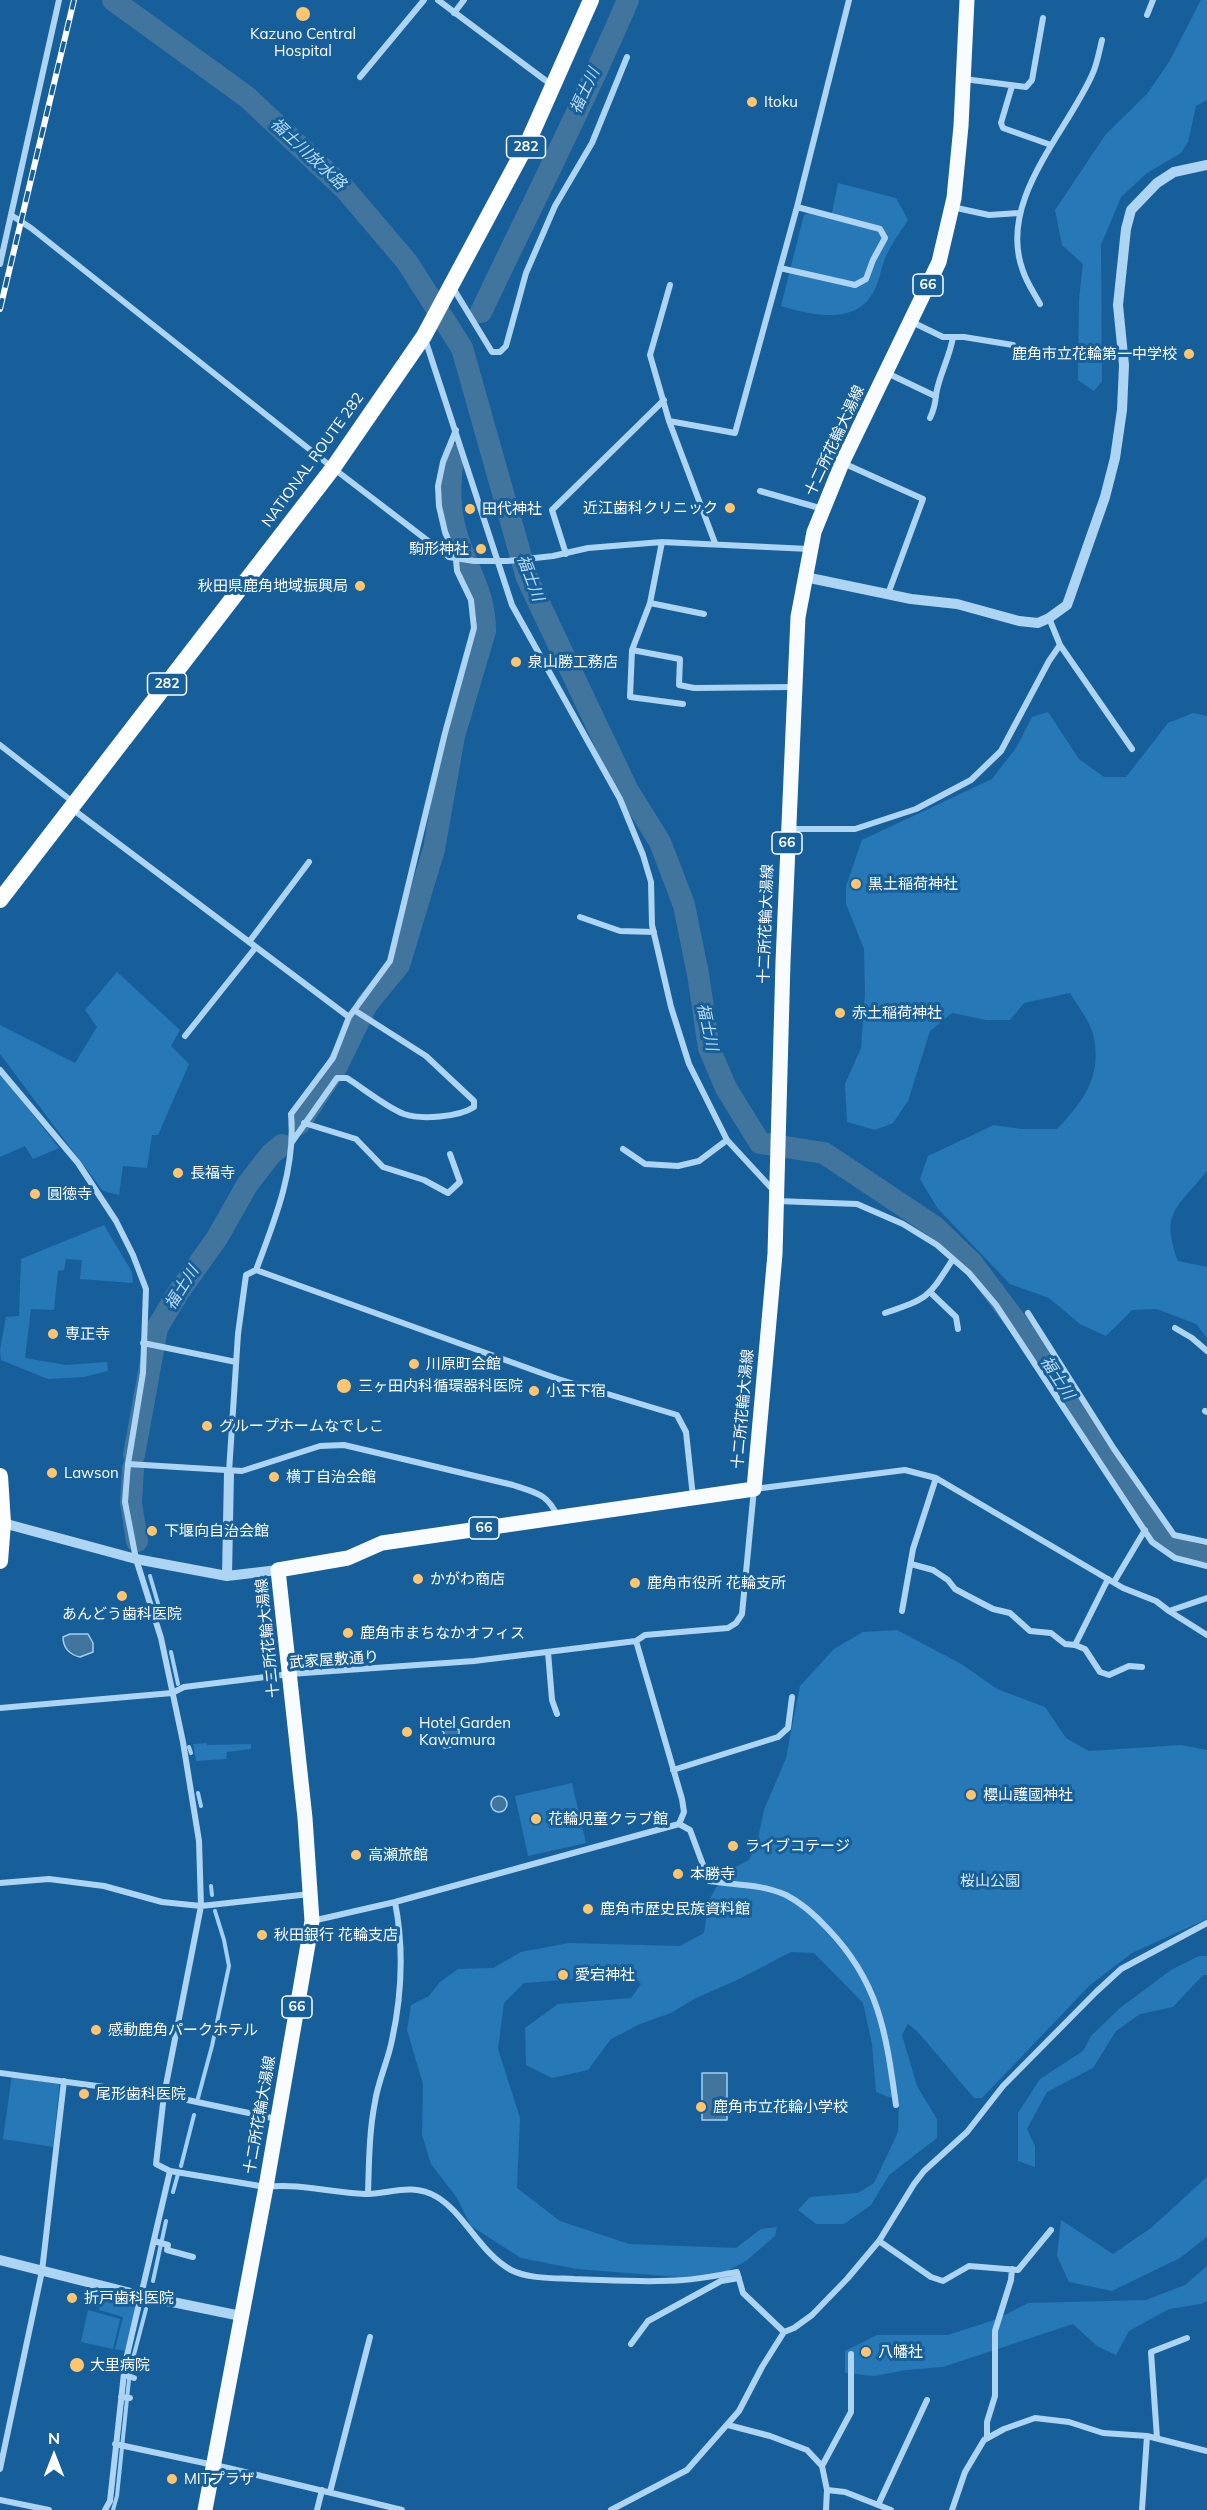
<!DOCTYPE html>
<html>
<head>
<meta charset="utf-8">
<style>
	body { margin:0 }
	#map { position:relative; width:1207px; height:2510px; overflow:hidden; background:#175f9b; font-family:Mulish,sans-serif }
	canvas { display:block }
	.north { position:absolute; left:24px; top:2426px; width:60px; height:60px; -webkit-text-stroke:4px #175f9b; paint-order:stroke; rotate:0deg; font-size:16px; font-weight:700; line-height:24px; text-align:center; color:#fff }
	.north::after { content:''; display:block; margin:auto; width:21px; height:27px; background:#fff; clip-path:polygon(50% 0,100% 100%,50% 72%,0 100%) }
</style>
</head>
<body>
<div id="map">
<canvas width="1207" height="2510"></canvas>
<div class="north">N</div>
</div>
<script>
const ctx = document.querySelector('canvas').getContext('2d');
ctx.lineJoin = 'round';
function paint(path, color) {
  ctx.fillStyle = color;
  ctx.fill(path, 'evenodd');
}
function stroke(path, color, width, dash) {
  ctx.strokeStyle = color;
  ctx.lineWidth = width;
  ctx.lineCap = dash ? 'butt' : 'round';
  ctx.setLineDash(dash || []);
  ctx.stroke(path);
}
function write(font, color, halo, rows, align = 'center') {
  ctx.font = font + ' Mulish,"Noto Sans JP",sans-serif';
  ctx.lineWidth = 6;
  ctx.setLineDash([]);
  ctx.textBaseline = 'middle';
  ctx.strokeStyle = halo;
  ctx.fillStyle = color;
  for (const [text, x, y, turn = 0] of rows) {
    ctx.save();
    ctx.translate(x, y);
    ctx.rotate((+turn || 0) * Math.PI / 180);
    ctx.textAlign = isNaN(turn) ? turn : align;
    if (halo) ctx.strokeText(text, 0, 0);
    ctx.fillText(text, 0, 0);
    ctx.restore();
  }
}
paint(new Path2D(`
	M1201 0H1207V100L1196 106 1188 142 1181 153 1147 173 1121 197 1101 245 1102 381 1094 391 1078 380 1079 299 1083 264 1062 245 1055 210 1106 134 1147 94 1169 62Z
	M838 183 896 198 908 220C901 231 892 243 886 256 881 267 880 280 874 291 856 326 811 315 781 306L804 215 809 213 831 218Z
	M1048 712 1079 759 1104 777H1126L1168 723 1193 713 1207 716V1171C1177 1208 1160 1212 1178 1261L1207 1267V1338L1196 1324 1157 1309 1132 1310 1106 1336 1080 1324 1049 1298 1010 1284 938 1209 920 1179 928 1156 994 1125 1021 1129H1057C1084 1101 1103 1075 1093 1034 1089 1020 1077 1005 1070 993L1024 1003 1010 1020H986L952 1013 930 1031 908 1101 893 1123 875 1130 847 1122 845 1084 861 1048 865 994 864 949 846 904V886L862 840 992 779 1016 748 1032 717Z
	M117 972 180 1030 171 1046 189 1064 158 1135H152L147 1168 123 1166 119 1195 103 1191 0 1054V1025L75 1063 97 1027 85 1010Z
	M0 1073 59 1148 33 1159 25 1146 0 1157Z
	M104 1225 132 1272 133 1283 80 1279 82 1260 66 1259 64 1270 58 1271 54 1310 31 1309 25 1358 66 1365 107 1362 108 1371 84 1377 48 1379 1 1360 0 1350 6 1317 19 1316 21 1259Z
	M897 1630 963 1665 997 1689 1045 1707 1066 1738 1089 1751 1181 1745 1207 1750V1919L1132 1953 1090 1985 982 2098H974L917 2031 908 2024 902 2035 917 2086 937 2119V2138L889 2175 871 2205 844 2224H816L798 2210 810 2197 858 2193 874 2183 898 2132 899 2101 876 2092 872 2044 863 2003 814 1953 791 1952 735 1981 696 1998 671 2013 640 2024 611 2039 588 2070 552 2078 526 2065 525 2028 558 2004 631 1998 641 1984 631 1975 524 1983 504 2003 498 2049 520 2118 517 2188 560 2221 629 2244 736 2248 761 2229 777 2227 775 2236 746 2261 719 2275 678 2277 577 2269 521 2258 471 2226 457 2198 431 2164 422 2135 423 2084 407 2030 411 2005 429 1996 440 1982 458 1969 493 1968 521 1952 569 1943 680 1946 704 1933 709 1900 725 1872 749 1860 757 1843 764 1810 786 1758 800 1686 834 1649 863 1632Z
	M207 1743V1745L251 1744V1749L227 1752 226 1759 196 1761 193 1744Z
	M572 1783 586 1843 528 1856 515 1796Z
	M1199 1956H1207V1975H1203L1173 2007 1140 2014 1116 2031 1093 2068 1047 2092 1027 2129 1035 2146V2167L1018 2161V2113L1040 2079 1083 2051 1091 2036 1120 2008 1171 1970Z
	M12 2075 60 2080 53 2147 3 2139Z
	M1207 2177V2237L1180 2258 1112 2291 1069 2282 1057 2256 1061 2220 1113 2254 1151 2228Z
	M1207 2266V2301L1201 2304 1169 2309 1129 2331 1116 2355 1097 2346 1073 2324 943 2367 906 2370 874 2376 845 2373V2351L877 2335H948L997 2319 1028 2303 1146 2300 1185 2285Z
	M102 2297 136 2305 125 2351 115 2349 123 2317 99 2310Z
	M88 2310 120 2319 113 2349 81 2342Z`), '#2778b7');
const water = new Path2D(`
	M70 1634H88L93 1643V1652L80 1657C70 1655 63 1648 63 1637Z
	M440 1723H447L459 1730V1737L451 1747 444 1748 441 1744 444 1733 440 1727Z
	M491 1804a8 8 0 1 1 16 0a8 8 0 1 1-16 0Z
	M702 2073H727V2120H702Z`);
paint(water, '#42759e');
stroke(water, '#a0d0f4', 1.5);
stroke(new Path2D(`
	M150 1576 162 1617
	M171 1652 178 1684
	M189 1747 191 1753
	M198 1793 201 1806
	M211 1886 212 1895
	M198 2098 212 2046 229 1966 224 1940 215 1911
	M181 2166 194 2115
	M173 2192 178 2174
	M153 2281 166 2221
	M113 2510 117 2496 130 2370 146 2309`), '#a0d0f4', 4);
stroke(new Path2D(`
	M113 0 247 97 345 189 407 262 462 348 527 578 627 789 660 842 684 905 698 974 709 1048 726 1088 760 1143 824 1153 935 1227 973 1264 1062 1383 1157 1533C1171 1543 1189 1556 1207 1556
	M481 312C530 208 583 106 628 0
	M299 1124 337 1066 367 1004 399 965 434 849 454 736 485 631C485 594 470 575 459 542 449 515 448 483 454 455
	M134 1455 157 1328 178 1293 217 1238 247 1185 271 1154 282 1145
	M133 1468 131 1503 137 1541`), '#42759e', 22);
stroke(new Path2D(`
	M438 0 553 86
	M454 13 464 0
	M1147 15 1153 0
	M360 77 424 0
	M964 79 1026 87 1032 80 1043 18
	M1012 86 1001 123 1003 128 1051 145
	M952 207 989 215 1019 213
	M11 215 31 228 333 468 449 557 474 561H508L553 556 588 548 662 542 809 549
	M0 264 59 0
	M780 268 855 285 866 279 873 260 885 238 880 229 797 207
	M670 285 650 355 669 421 715 543
	M453 288 492 352H500L506 346 526 273 555 206 592 143 627 57
	M1040 304C1034 293 1027 283 1023 271 997 201 1065 135 1092 75 1097 65 1099 52 1102 40
	M912 322 943 337H964L1013 345
	M425 339 512 605 620 799 643 855 651 882 652 925 671 1007 689 1064 727 1140 774 1191
	M887 373 935 396
	M930 418C934 410 935 405 936 396 937 380 950 357 953 337
	M669 421 735 433 797 207 849 0
	M843 463 923 499 888 594
	M760 491 823 509
	M662 542 650 603 632 650 630 697 683 704
	M566 554 552 510 664 400
	M650 603 704 614
	M1060 645 1132 749
	M632 650 680 659 679 685 694 688 793 687
	M0 745 73 802
	M71 808 349 1017
	M788 829H855L916 809 971 780 1001 751 1049 661 1060 645 1049 618
	M580 917 620 931 654 932
	M249 942 309 862
	M185 1036 256 947
	M0 1070 78 1163 116 1221 133 1255 146 1289 143 1373 128 1464 125 1502 136 1559 161 1638 183 1742 199 1841 201 1906 164 2095 156 2164 170 2171 125 2364 110 2501 105 2510
	M304 1123 356 1139 383 1167 424 1180 448 1193 460 1182 450 1154
	M292 1142 337 1078H347C364 1089 386 1107 404 1114 421 1120 459 1117 474 1107V1101L426 1056 354 1010
	M623 1149 645 1164 678 1166 699 1161 727 1140
	M777 1201 857 1204 903 1224 937 1245 969 1273 996 1305 1152 1542 1175 1558 1207 1566
	M256 1270 558 1379 677 1415 686 1432 693 1497
	M931 1293 956 1317 958 1329
	M885 1313C929 1298 928 1298 953 1259
	M1028 1313 1114 1449 1174 1535 1207 1542
	M1175 1328 1192 1338 1207 1351
	M143 1343 236 1362
	M1205 1411 1207 1412
	M128 1464 242 1471 320 1446 344 1445 513 1485C536 1493 547 1493 558 1517
	M229 1472 238 1334 246 1275 256 1270C275 1220 296 1168 291 1114L333 1058 349 1017 390 961 445 733 474 628 471 600 457 571 456 559 445 532 439 506 438 486 443 462 456 430
	M911 1564 933 1570 948 1580 955 1589 968 1596 993 1609 1010 1613 1030 1631 1051 1633 1065 1644 1075 1645 1108 1579
	M1114 1582 1145 1530
	M902 1611 913 1549 936 1478
	M1169 1611 1207 1635
	M636 1641 682 1799 684 1812 679 1824
	M1075 1645 1085 1649 1100 1672 1109 1675 1129 1666 1142 1667
	M548 1652 552 1700 557 1714
	M0 1708 172 1693 184 1687 290 1674 474 1661 636 1641 645 1635 728 1628 736 1623 742 1614 754 1489 905 1470 936 1478 1123 1588 1156 1601 1169 1611 1207 1598
	M673 1770 778 1737 788 1728 792 1697
	M0 1883 49 1879 104 1886 162 1902 201 1906 310 1894
	M312 1921 395 1902 679 1824 690 1830 709 1881C735 1885 762 1884 786 1895 802 1903 816 1916 828 1929 880 1983 886 2034 896 2105
	M0 2073 164 2095 277 2119
	M170 2171 266 2187C299 2183 332 2193 365 2194 390 2194 412 2182 437 2197 464 2213 480 2253 511 2270 529 2279 554 2278 574 2279 610 2280 647 2283 683 2280 701 2279 719 2275 737 2272L743 2293 784 2332
	M368 2194C369 2164 369 2132 375 2102 378 2081 388 2061 392 2040 402 1994 404 1948 395 1902
	M154 2241 168 2245 167 2250 193 2257
	M879 2241 931 2277 943 2281 969 2266 1018 2270 1051 2230
	M631 2344 648 2321 721 2281 739 2278
	M124 2375 134 2378
	M121 2397 130 2398
	M728 2425 770 2436 807 2450 822 2466 827 2490 826 2510
	M987 2438V2422L995 2396V2331L1011 2280 1012 2269
	M1157 2438 1151 2352 1187 2338
	M115 2444 228 2468 402 2510
	M822 2466 851 2412V2354
	M0 2469 42 2271 64 2081
	M827 2490 845 2492 891 2510
	M330 2492 370 2337
	M0 2500 49 2510
	M878 2505 927 2400
	M317 2510 322 2490
	M611 2510 687 2470 739 2411 762 2367 784 2332 794 2328 812 2315 847 2279 879 2241 914 2184 924 2171 967 2132 1003 2086 1096 1992 1121 1969 1207 1923
	M952 2510 965 2472 984 2440 1004 2429 1035 2418 1069 2422 1103 2433 1147 2436 1207 2451
	M1142 2510 1147 2436`), '#add4f2', 6);
stroke(new Path2D(`
	M805 577 911 599 957 604 1019 621 1038 623 1049 618 1067 605 1105 497 1115 458 1122 410 1124 365 1118 305 1126 229 1131 210 1157 183 1174 172 1207 165
	M229 1472 227 1576 278 1570
	M3 1523 136 1559 227 1576
	M0 2260 143 2296 241 2316`), '#add4f2', 10);
stroke(new Path2D(`
	M205 2510 266 2187 312 1921 305 1818 278 1570 348 1558 382 1543 754 1489 775 1254 783 962 798 617 814 532 842 463 939 262 954 198 961 126 967 0`), '#f8fcff', 15);
stroke(new Path2D(`
	M0 900 333 468 424 336 528 142 591 0
	M0 1476 3 1523 0 1561`), '#fcfeff', 16);
const rail = new Path2D(`
	M0 309 74 0`);
stroke(rail, '#fff', 6);
stroke(rail, '#175f9b', 4, [11]);
for (const [x, y, r, color] of [
	[303,14,8,"#ffc56e"],
	[752,102,6,"#ffc56e"],
	[1189,354,6,"#ffc56e"],
	[730,508,6,"#ffc56e"],
	[470,509,6,"#ffc56e"],
	[481,549,6,"#ffc56e"],
	[360,586,6,"#ffc56e"],
	[516,662,6,"#ffc56e"],
	[856,884,6,"#ffc56e"],
	[840,1013,6,"#ffc56e"],
	[178,1173,6,"#ffc56e"],
	[35,1194,6,"#ffc56e"],
	[53,1334,6,"#ffc56e"],
	[414,1364,6,"#ffc56e"],
	[344,1386,8,"#ffc56e"],
	[534,1391,6,"#ffc56e"],
	[207,1426,6,"#ffc56e"],
	[52,1473,6,"#ffc56e"],
	[274,1477,6,"#ffc56e"],
	[152,1531,6,"#ffc56e"],
	[418,1579,6,"#ffc56e"],
	[635,1583,6,"#ffc56e"],
	[122,1596,6,"#ffc56e"],
	[348,1633,6,"#ffc56e"],
	[407,1732,6,"#ffc56e"],
	[971,1795,6,"#ffc56e"],
	[536,1819,6,"#ffc56e"],
	[733,1846,6,"#ffc56e"],
	[356,1855,6,"#ffc56e"],
	[678,1874,6,"#ffc56e"],
	[588,1909,6,"#ffc56e"],
	[262,1935,6,"#ffc56e"],
	[563,1975,6,"#ffc56e"],
	[96,2030,6,"#ffc56e"],
	[84,2094,6,"#ffc56e"],
	[701,2107,6,"#ffc56e"],
	[72,2298,6,"#ffc56e"],
	[866,2352,6,"#ffc56e"],
	[77,2365,8,"#ffc56e"],
	[172,2479,6,"#ffc56e"]
]) {
  const dot = new Path2D();
  dot.arc(x, y, r, 0, 2 * Math.PI);
  ctx.fillStyle = color;
  ctx.fill(dot);
  stroke(dot, '#175f9b', 2);
}
for (const [x, y, w] of [
	[526,147,39],
	[928,285,30],
	[167,684,39],
	[787,843,30],
	[484,1528,30],
	[297,2007,30]
]) {
  const box = new Path2D();
  box.roundRect(x - w / 2, y - 11, w, 22, 4.5);
  ctx.fillStyle = '#175f9b';
  ctx.fill(box);
  stroke(box, '#fff', 1.5);
}
write('bold 14px', '#fff', null, [
	["282",526,147],
	["66",928,285],
	["282",167,684],
	["66",787,843],
	["66",484,1528],
	["66",297,2007]
]);
write('15px', '#fff', '#175f9b', [
	["Kazuno Central",303,34,"center"],
	["Hospital",303,51,"center"],
	["Itoku",764,102],
	["鹿角市立花輪第一中学校",1177,354,"right"],
	["近江歯科クリニック",718,508,"right"],
	["田代神社",482,509],
	["駒形神社",469,549,"right"],
	["秋田県鹿角地域振興局",348,586,"right"],
	["泉山勝工務店",528,662],
	["黒土稲荷神社",868,884],
	["赤土稲荷神社",852,1013],
	["長福寺",190,1173],
	["圓徳寺",47,1194],
	["専正寺",65,1334],
	["川原町会館",426,1364],
	["三ヶ田内科循環器科医院",358,1386],
	["小玉下宿",546,1391],
	["グループホームなでしこ",219,1426],
	["Lawson",64,1473],
	["横丁自治会館",286,1477],
	["下堰向自治会館",164,1531],
	["かがわ商店",430,1579],
	["鹿角市役所 花輪支所",647,1583],
	["あんどう歯科医院",122,1614,"center"],
	["鹿角市まちなかオフィス",360,1633],
	["Hotel Garden",419,1723],
	["Kawamura",419,1740],
	["櫻山護國神社",983,1795],
	["花輪児童クラブ館",548,1819],
	["ライブコテージ",745,1846],
	["高瀬旅館",368,1855],
	["本勝寺",690,1874],
	["鹿角市歴史民族資料館",600,1909],
	["秋田銀行 花輪支店",274,1935],
	["愛宕神社",575,1975],
	["感動鹿角パークホテル",108,2030],
	["尾形歯科医院",96,2094],
	["鹿角市立花輪小学校",713,2107],
	["折戸歯科医院",84,2298],
	["八幡社",878,2352],
	["大里病院",90,2365],
	["MITプラザ",184,2479]
], 'left');
write('15px', '#fff', '#175f9b', [
	["十二所花輪大湯線",835,441,-65],
	["NATIONAL ROUTE 282",313,460,-54],
	["十二所花輪大湯線",766,924,-88],
	["十二所花輪大湯線",743,1409,-85],
	["十二所花輪大湯線",268,1638,-96],
	["武家屋敷通り",334,1660,-4],
	["十二所花輪大湯線",260,2115,-80]
]);
write('15px', '#d5ebfc', '#175f9b', [
	["桜山公園",990,1881]
]);
write('italic 16px', '#baddf8', '#175f9b', [
	["福士川",585,91,-65],
	["福士川放水路",308,154,43],
	["福士川",530,578,69],
	["福士川",707,1027,78],
	["福士川",182,1288,-58],
	["福士川",1057,1378,57]
]);
</script>
</body>
</html>
